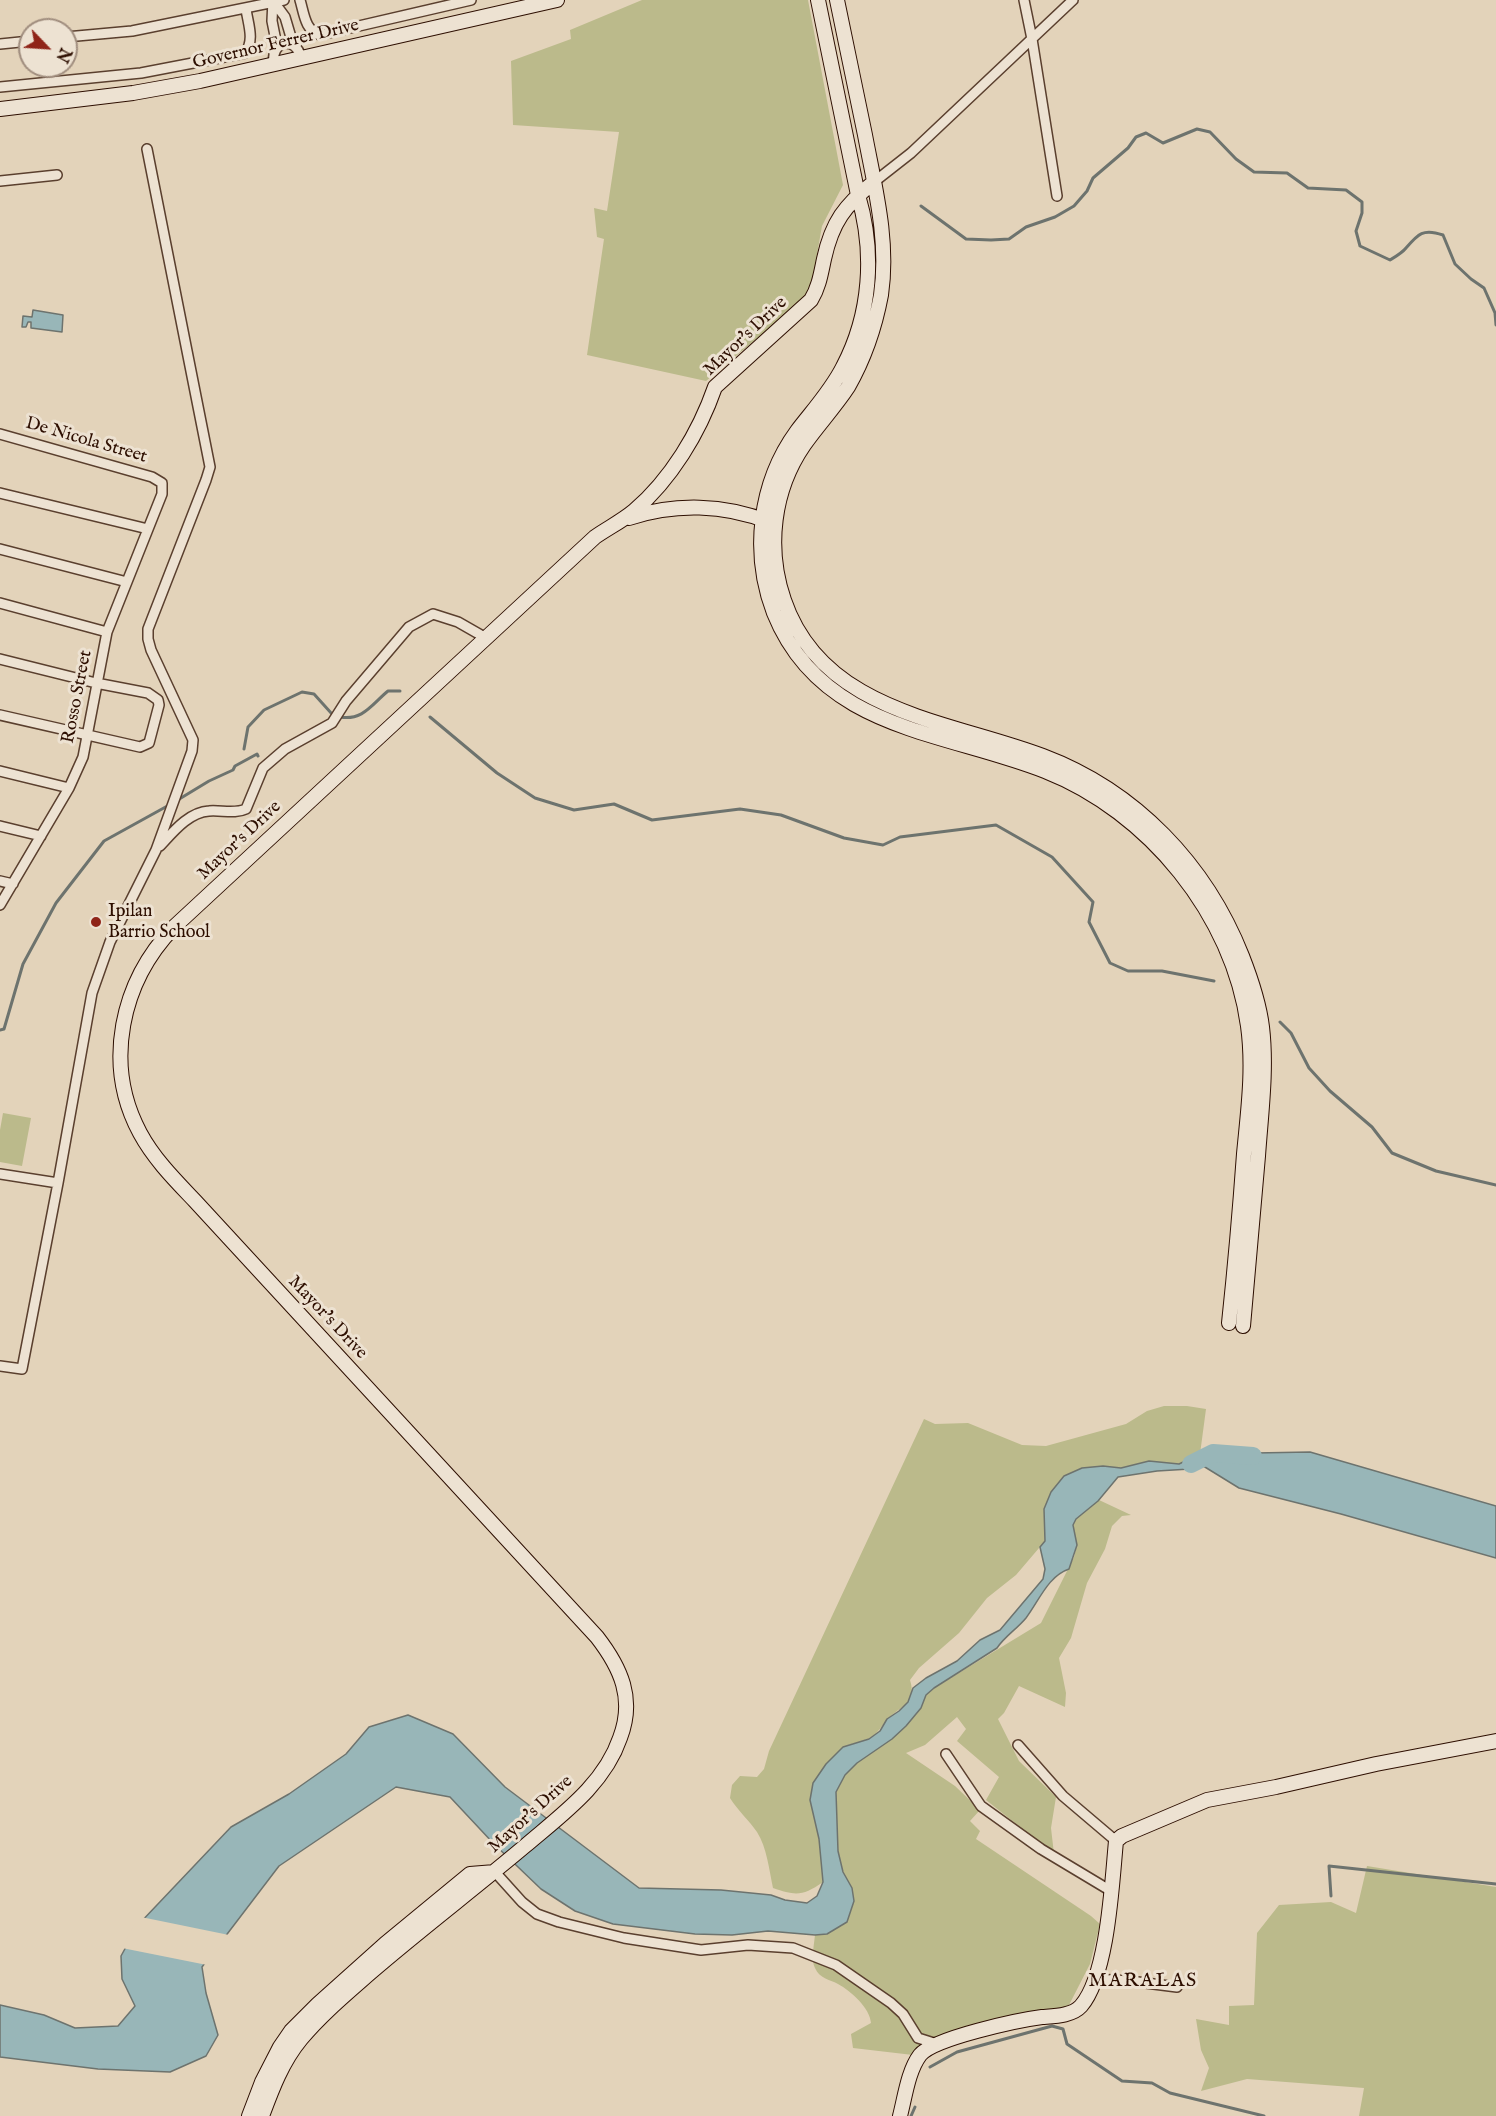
<!DOCTYPE html>
<html>
<head>
<meta charset="utf-8">
<style>
	body { margin:0 }
	#map { position:relative; width:1496px; height:2116px; overflow:hidden; background:#e3d3ba; font-family:"IM FELL English",serif }
	canvas { display:block }
	.north { position:absolute; left:18px; top:18px; width:60px; height:60px; box-sizing:border-box; background:#ede2d2; border:2px solid #a08d7e; border-radius:50%; rotate:115deg; font-size:16px; font-weight:700; line-height:24px; text-align:center; color:#2d0e00 }
	.north::after { content:''; display:block; margin:auto; width:21px; height:27px; background:#8f2418; clip-path:polygon(50% 0,100% 100%,50% 72%,0 100%) }
</style>
</head>
<body>
<div id="map">
<canvas width="1496" height="2116"></canvas>
<div class="north">N</div>
</div>
<script>
const ctx = document.querySelector('canvas').getContext('2d');
ctx.lineJoin = 'round';
function paint(path, color) {
  ctx.fillStyle = color;
  ctx.fill(path, 'evenodd');
}
function stroke(path, color, width, dash) {
  ctx.strokeStyle = color;
  ctx.lineWidth = width;
  ctx.lineCap = dash ? 'butt' : 'round';
  ctx.setLineDash(dash || []);
  ctx.stroke(path);
}
function write(font, color, halo, rows, align = 'center') {
  ctx.font = font + ' "IM FELL English",serif';
  ctx.lineWidth = 6;
  ctx.setLineDash([]);
  ctx.textBaseline = 'middle';
  ctx.strokeStyle = halo;
  ctx.fillStyle = color;
  for (const [text, x, y, turn = 0] of rows) {
    ctx.save();
    ctx.translate(x, y);
    ctx.rotate((+turn || 0) * Math.PI / 180);
    ctx.textAlign = isNaN(turn) ? turn : align;
    if (halo) ctx.strokeText(text, 0, 0);
    ctx.fillText(text, 0, 0);
    ctx.restore();
  }
}
paint(new Path2D(`
	M642 0H808L843 185 822 226 810 294 706 381 587 355 604 239 597 237 594 208 607 211 619 132 513 125 511 61 571 39 570 30Z
	M3 1113 31 1118 22 1166 0 1162V1130Z
	M1164 1406H1187L1206 1409 1200 1454 1179 1464 1133 1466 1121 1468 1103 1466 1064 1476 1051 1492 1044 1509 1045 1541 1016 1575 987 1598 959 1633 919 1668 910 1680C918 1705 897 1707 886 1721 880 1728 878 1733 870 1738 862 1742 852 1743 843 1747L810 1800 819 1839 823 1882C803 1896 796 1896 773 1888 769 1869 767 1848 757 1832 749 1820 738 1811 730 1798L732 1785 740 1776 757 1777 764 1769 769 1751 924 1419 935 1424 968 1423 1022 1445 1046 1446 1126 1424 1147 1411Z
	M1099 1500 1131 1515 1122 1516 1112 1526 1105 1549 1087 1583 1071 1638 1059 1658 1066 1693 1065 1707 1019 1686 1004 1713 998 1719 1019 1761 1056 1797 1051 1828 1054 1854 986 1800 999 1777 957 1741 966 1729 957 1717 925 1745 906 1753 955 1786 980 1810 970 1821 980 1831 976 1839 1091 1916 1100 1924 1090 1964 1068 2007 1006 2017 935 2039 913 2055 853 2048 851 2034 871 2023C870 2008 851 1991 838 1984 829 1979 820 1979 815 1968 811 1961 814 1944 815 1935L827 1934 852 1888 843 1872 838 1851 836 1792 845 1775 857 1763 892 1739 921 1708 926 1695 934 1688 1041 1623 1074 1557 1077 1545 1073 1525 1076 1519Z
	M1367 1866 1496 1887V2116H1359L1364 2088 1247 2079 1201 2091 1209 2068 1201 2050 1196 2019 1229 2025V2006L1254 2005 1257 1933 1279 1905 1331 1902 1356 1913Z`), '#bbba8b');
const water = new Path2D(`
	M33 310 63 315 62 332 31 328V322H28L26 327H22L23 316 32 317Z
	M1310 1452 1496 1506V1558L1341 1514 1239 1488 1200 1464 1190 1469 1157 1471 1118 1477 1098 1501 1076 1519 1073 1525 1077 1545 1069 1569C1048 1576 1039 1601 1026 1618 1017 1629 1005 1636 997 1648L934 1688 926 1695 921 1708 906 1726 892 1739 857 1763 845 1775 836 1792 838 1851 843 1872 852 1888 854 1901 847 1922 827 1934 815 1935 768 1931 732 1935 695 1934 613 1924 575 1911 541 1889 494 1844 450 1797 396 1787 279 1866 202 1967 206 1993 218 2035 206 2056 170 2072 98 2069 0 2057V2005L44 2015 75 2028 118 2026 135 2006 122 1979 121 1956 138 1925 231 1827 289 1794 346 1754 369 1727 408 1715 453 1734 505 1787 639 1888 721 1890 771 1895 785 1900 807 1903 817 1896 823 1882 819 1839 810 1800 813 1783 826 1764 843 1747 869 1739 880 1731 887 1719 899 1711 908 1702 913 1688 926 1678 957 1661 980 1640 1000 1630 1043 1579 1045 1569 1040 1547 1045 1541 1044 1509 1051 1492 1064 1476 1082 1468 1103 1466 1121 1468 1149 1461 1179 1464 1200 1454Z`);
paint(water, '#98b6b8');
stroke(water, '#6d736e', 1.5);
paint(new Path2D(`
	M141 1917 229 1935 207 1965 122 1948 135 1923Z`), '#e3d3ba');
stroke(new Path2D(`
	M921 206 966 239 991 240 1009 239 1026 227 1055 217 1074 206 1087 191 1093 178 1128 148 1136 137 1146 133 1163 143 1197 129 1210 132 1236 159 1254 172 1287 173 1308 188 1346 190 1362 202V213L1356 231 1360 246 1390 260C1395 257 1402 253 1406 248 1418 234 1423 228 1443 235L1455 264 1471 279 1484 288 1495 313 1496 325
	M340 717C363 721 372 704 388 691H400
	M430 717 497 773 535 798 574 810 614 804 652 820 740 809 781 815 844 838 883 845 900 837 996 825 1052 857 1093 902 1089 922 1110 963 1128 971H1162L1214 981
	M244 749 248 727 264 710 302 692 314 694 332 714
	M176 801 209 781 233 770 235 766 257 754 258 756
	M1280 1022 1291 1033 1309 1068 1330 1091 1372 1127 1392 1153 1436 1171 1496 1185
	M0 1030 4 1029 23 964 56 903 104 841 171 804
	M1331 1896 1329 1866 1496 1884
	M930 2067 957 2052 1052 2026 1063 2029 1067 2044 1122 2081 1152 2083 1170 2093 1264 2116
	M911 2116 915 2107`), '#6d736e', 3);
stroke(new Path2D(`
	M1191 1464 1213 1453 1253 1456`), '#98b6b8', 18);
const street = new Path2D(`
	M273 0 272 21 277 46
	M300 0C304 13 305 31 320 35L471 0
	M1024 0 1032 39 1057 196
	M274 2 285 17 293 44
	M66 37 132 31 284 0
	M0 44 30 41
	M274 64C270 40 296 35 301 58
	M0 87 141 73 245 53C255 40 248 24 246 9
	M0 181 57 175
	M874 182 911 153 1073 0
	M0 434 152 477 162 483V494L107 632 83 757 69 788 0 905
	M0 493 148 529
	M0 549 127 582
	M0 603 107 632
	M0 659 96 683 148 693 158 700 159 705 149 743 140 747 0 715
	M0 771 69 788
	M0 826 41 836
	M160 846C173 832 189 812 209 811 221 810 236 814 246 809L263 768 285 749 332 723 346 701 409 627 433 614 458 622 486 638
	M0 881 13 884
	M0 1174 58 1183
	M0 1366 22 1369 58 1183 92 993 110 942 156 850 192 751 193 740 151 650 148 639V629L206 480 210 467 147 149
	M1018 1745 1063 1796 1116 1841
	M946 1754 981 1806 1041 1849 1111 1891
	M495 1872 522 1902 537 1914 559 1922 624 1938 701 1950 748 1945 793 1948 836 1965 891 2003 903 2014 918 2038 937 2044
	M1094 1979 1130 1981 1177 1987`);
const secondary = new Path2D(`
	M818 0 858 195C875 252 871 314 843 367 831 391 813 410 797 431 759 483 751 553 774 613 821 730 943 731 1045 771 1149 812 1233 915 1248 1026 1254 1069 1248 1111 1244 1154 1240 1210 1235 1267 1229 1323
	M837 0C846 45 856 90 865 135 875 188 889 241 881 295 875 327 864 359 848 387 835 407 818 425 804 445 773 490 766 548 784 600 822 712 947 720 1043 756 1136 791 1206 865 1242 956 1251 979 1259 1002 1262 1027 1267 1069 1261 1113 1258 1156 1253 1213 1248 1269 1243 1326
	M0 109 133 93 200 81 557 0
	M629 518C675 503 724 504 769 522
	M249 2116 262 2082 280 2047 291 2031 318 2004 385 1944 470 1874 495 1872
	M262 2116C272 2089 282 2062 301 2039 321 2015 346 1994 370 1973 421 1929 474 1889 525 1846 561 1815 604 1785 620 1738 635 1699 621 1668 597 1637L195 1201C175 1180 154 1159 140 1133 103 1064 121 982 174 927L595 537C608 528 622 521 634 511 671 479 699 433 715 387L811 300C819 287 821 273 824 259 832 222 845 205 874 182
	M900 2116C905 2097 908 2071 920 2055 934 2038 1019 2020 1042 2017 1054 2016 1072 2016 1081 2006 1108 1975 1112 1882 1116 1841L1122 1836 1207 1800 1276 1787 1376 1764 1496 1741`);
stroke(street, '#5a3f2e', 12);
stroke(secondary, '#2d0e00', 16);
stroke(street, '#ede2d2', 9);
stroke(secondary, '#ede2d2', 14);
for (const [x, y, r, color] of [
	[96,922,6,"#8f2418"]
]) {
  const dot = new Path2D();
  dot.arc(x, y, r, 0, 2 * Math.PI);
  ctx.fillStyle = color;
  ctx.fill(dot);
  stroke(dot, '#ede2d2', 2);
}
write('18px', '#2d0e00', '#ede2d2', [
	["Governor Ferrer Drive",276,45,-13],
	["Mayor's Drive",746,337,-43],
	["De Nicola Street",86,441,16],
	["Rosso Street",78,697,-79],
	["Mayor's Drive",240,841,-43],
	["Mayor's Drive",327,1318,47],
	["Mayor's Drive",531,1815,-42]
]);
write('18px', '#2d0e00', '#ede2d2', [
	["Ipilan",108,912],
	["Barrio School",108,933]
], 'left');
ctx.letterSpacing = '1.5px';
write('20px', '#2d0e00', '#ede2d2', [
	["MARALAS",1143,1982]
]);
ctx.letterSpacing = '0px';
</script>
</body>
</html>
